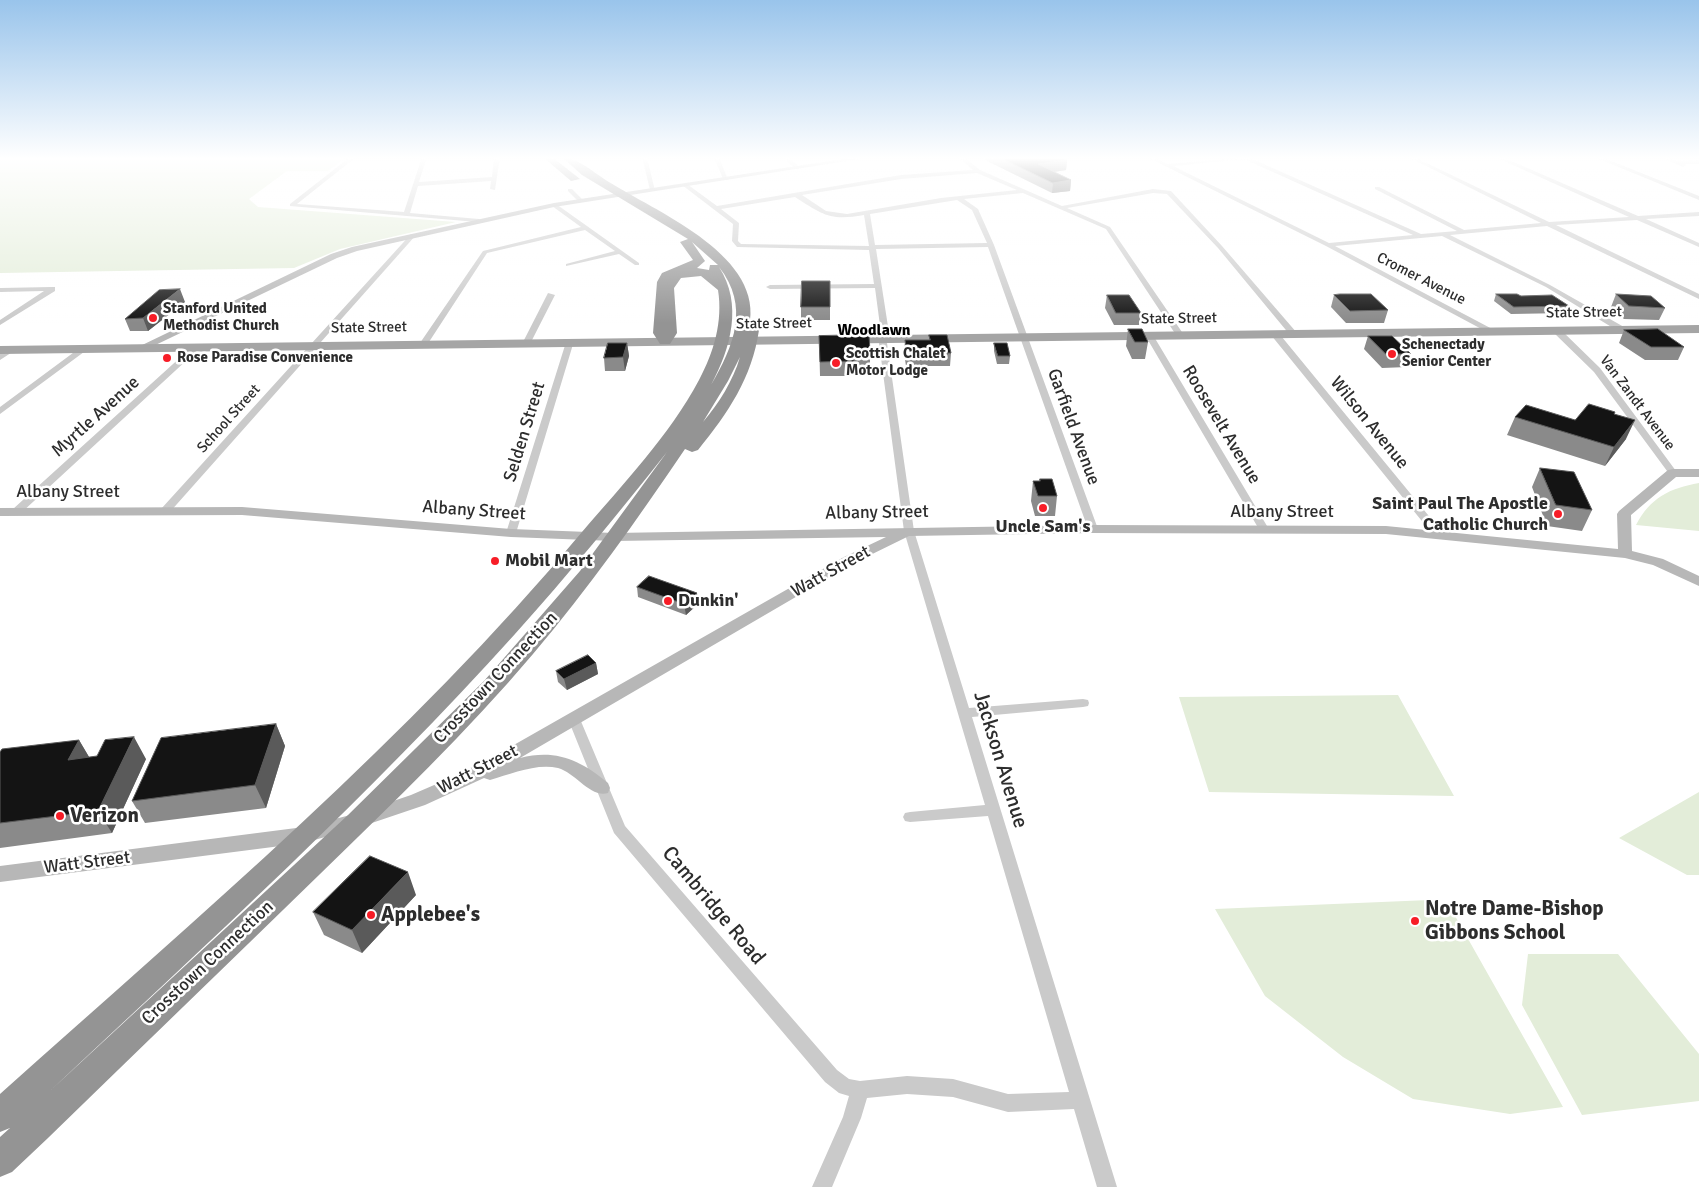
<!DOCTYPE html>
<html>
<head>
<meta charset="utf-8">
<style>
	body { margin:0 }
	canvas { display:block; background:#fff }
</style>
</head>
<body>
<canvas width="1699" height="1187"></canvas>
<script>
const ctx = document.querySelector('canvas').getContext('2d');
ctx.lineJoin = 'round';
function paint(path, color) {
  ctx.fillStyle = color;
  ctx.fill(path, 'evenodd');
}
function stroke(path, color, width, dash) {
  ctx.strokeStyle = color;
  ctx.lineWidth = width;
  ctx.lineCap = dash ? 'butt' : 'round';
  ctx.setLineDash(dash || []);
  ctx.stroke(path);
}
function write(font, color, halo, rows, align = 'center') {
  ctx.font = font + ' Signika,sans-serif';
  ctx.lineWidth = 5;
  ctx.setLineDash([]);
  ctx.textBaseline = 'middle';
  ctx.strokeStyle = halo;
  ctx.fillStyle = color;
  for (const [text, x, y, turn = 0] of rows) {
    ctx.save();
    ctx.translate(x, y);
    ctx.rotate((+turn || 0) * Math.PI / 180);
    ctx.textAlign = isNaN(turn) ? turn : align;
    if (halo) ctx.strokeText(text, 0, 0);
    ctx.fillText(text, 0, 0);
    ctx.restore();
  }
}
paint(new Path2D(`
	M0 157H346L328 171H287L249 199 258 207 456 222 340 249 294 268 0 273Z
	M1699 483V531L1636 525C1650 498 1670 488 1699 483Z
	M1398 695 1454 796 1209 792 1179 697Z
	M1699 792V875H1687L1619 838Z
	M1429 900 1454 914 1563 1107 1510 1114 1413 1099 1343 1057 1265 996 1215 909Z
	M1528 954H1618L1699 1054V1101L1582 1115 1522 1005Z`), '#e3edd9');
paint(new Path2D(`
	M350 157H356L297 204 404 212 422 157H427L419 182 492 177 494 157H500L495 190 490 189 491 181 418 186 410 213 479 219 480 220 477 222 290 206V204Z
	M642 157H647L655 191 650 190Z
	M714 157H719L728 180 723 179Z
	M783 157H789L799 167V169H795Z
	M958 157H964L980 170 1062 206 1153 189 1171 191 1222 246 1297 333 1290 335 1218 248 1167 194 1153 193 1067 208 1110 227 1184 335 1180 337 1176 335 1106 229 1023 193 964 199 978 209 994 245 1098 529 1093 532 1088 529 988 247 876 249 889 333 887 343 914 531 969 708 1083 699 1088 700 1089 703 1088 706 1083 707 972 717 1117 1187H1097L1074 1109 1008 1112 953 1097 907 1094 867 1098 861 1118 832 1187H812L843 1117 849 1096 839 1093 825 1082 614 833 568 719 569 716H579L580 719 625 826 837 1070 849 1079 860 1081 907 1076 953 1079 1008 1094 1069 1092 988 816 910 822 905 821 903 817 905 813 910 812 985 805 904 531 879 343 881 333 875 288 770 289 766 287 770 285 874 284 869 250 737 247 732 241 733 224 682 185 687 184 717 206 901 175 973 170ZM977 173 1017 190 941 198 847 214 826 211 802 195 901 179ZM795 197C823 215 830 221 864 215L869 246 741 244 738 241 739 223 721 209ZM957 200 972 210 987 243 875 245 870 214Z
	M1147 157H1154L1167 164 1248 157 1421 234 1457 231 1375 189V187H1379L1464 230 1541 223 1408 157H1414L1549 222 1629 217 1495 157H1502L1638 216 1699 212V216L1646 219 1699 243V247L1637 220 1556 225 1699 294V299L1547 226 1450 235 1550 285 1624 327V331H1618L1546 287 1442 236 1335 246 1496 331 1489 333 1326 246ZM1244 159 1413 235 1329 243 1173 166Z
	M1594 157H1601L1699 196V200Z
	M1661 157H1668L1677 161 1699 160V164H1684L1686 165 1683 167Z
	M568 189H572L583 200V202H579L568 191Z
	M552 204H556L639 263V265H635L619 254 566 266V264L615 251 585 230 487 253 427 345H421L420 343 483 251 581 227 552 206Z
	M411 234 416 235 169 513H161L160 511 161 509Z
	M52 287H55V291L0 325V320L44 291 0 292V288Z
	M548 293 555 295 531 342 524 344 523 342Z
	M1553 328H1559L1600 368 1676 471 1678 473 1676 475H1670L1594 372 1553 332Z
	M1271 331H1277L1442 532 1443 534 1442 536H1434L1271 335Z
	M1146 333 1153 335 1270 531 1269 533H1261L1260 531 1145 335Z
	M567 339 574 341 516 533 511 536 507 535 506 533Z
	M194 345 201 347 21 513H13L12 511 13 509Z
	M10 347 17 349 0 360V354Z
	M81 347 88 349 0 414V407Z`), '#cacaca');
paint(new Path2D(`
	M856 157H872L554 207 357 251 337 258 145 350H137L136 348 331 254 352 247 554 203Z
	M1673 469H1699V477H1676L1631 515 1632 551 1663 559 1699 576V586L1653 565 1625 558 1386 534 1093 533 909 536 854 563 520 758C556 749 580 760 608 783L610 788 608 793C590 798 576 773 558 768 536 763 511 774 490 780L484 778 425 805 360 827 304 843 0 882V866L304 827 358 813 411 795 455 776 505 750 844 557 886 537 614 541 511 537 242 515 0 516V508L242 507 511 529 614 533 1093 525 1386 526 1618 549 1617 514 1619 511 1668 470Z`), '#b7b7b7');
paint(new Path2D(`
	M1699 325V333L0 354V346Z`), '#a5a5a5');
paint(new Path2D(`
	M543 157H552L580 179 571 181Z
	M562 157C578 157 599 177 614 185 661 214 765 257 749 327H757L759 330C752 378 728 413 698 450L692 452 685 449C637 520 588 589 533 654 467 732 393 803 319 875 229 963 138 1050 48 1138L12 1172 0 1177V1137L10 1128 0 1132V1094C200 915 409 739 582 532 623 484 669 436 699 380 714 352 723 321 718 290L701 276 681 278 674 288 677 333 670 344H660L653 333 657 282 662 273 693 260 680 242 688 239 582 175ZM692 242 718 265H710L709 270 697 268 705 261ZM719 267C750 306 734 346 711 385 731 348 743 304 719 267ZM740 357C733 381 719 403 703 422L728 381ZM667 452 580 571 484 681 348 815 51 1090C209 942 370 795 515 634 568 575 618 514 667 452Z`), '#949494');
paint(new Path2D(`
	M979 157H1059L1067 160 1066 170 1054 172 1071 180 1070 191 1052 193Z
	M830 281V320H801V307Z
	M1496 294 1521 296 1569 306 1566 313 1511 314 1494 301Z
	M1616 294 1665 308 1659 320 1624 319 1611 307Z
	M1107 295 1141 313 1139 325H1114L1105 308Z
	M1334 295 1388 310 1384 323H1346L1331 307Z
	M185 302 148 331H130L125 319Z
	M1128 329 1148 342 1145 359H1132L1126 346Z
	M1624 330 1684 347 1678 360H1645L1619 343Z
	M929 335 951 353 950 366H906L904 353 905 340H929Z
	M819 336 870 351V365L854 366V376H820Z
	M1368 336 1411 354 1407 367 1382 368 1364 349Z
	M627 343 629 356 625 371H605L604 358Z
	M994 343 1010 356 1009 364H997L994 351Z
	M1615 412 1614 414 1626 439 1605 466 1507 435 1515 417 1575 420Z
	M1540 468 1592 510 1582 531 1547 526 1532 487Z
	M1040 479 1057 496 1055 516H1035L1031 501 1033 481H1039Z
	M637 587 697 593 698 604 686 615 638 597Z
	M596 663 598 674 567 690 558 682 556 671Z
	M276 724 285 746 266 808 145 823 132 801Z
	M79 740 89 757 146 759 112 833 0 848V752Z
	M416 895 362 953 324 935 313 912Z`), '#8a8a8a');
paint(new Path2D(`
	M1067 160 1066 170 1038 174V164Z
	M1071 180 1070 191 1052 193 1053 183Z
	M180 289 185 302 148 331 143 318Z
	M627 343 629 356 625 371 623 357Z
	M1635 420 1626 439 1605 466 1614 447Z
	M697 593 698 604 686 615 684 604Z
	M596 663 598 674 567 690 564 679Z
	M276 724 285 746 266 808 255 785Z
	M134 737 146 759 112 833 98 811Z
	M79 740 92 762 68 760Z
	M408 872 416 895 362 953 352 930Z`), '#5a5a5a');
const building = new Path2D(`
	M999 157H1059L1067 160 1038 164 1071 180 1053 183Z
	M802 281H830V307H801Z
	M180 289 143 318 125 319 159 290Z
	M1340 294H1371L1388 310 1350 311 1334 295Z
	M1496 294H1517L1521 296 1552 295 1569 306 1514 307Z
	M1616 294 1651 296 1665 308 1629 306Z
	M1107 295H1129L1141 313H1116Z
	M1128 329H1142L1148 342H1135Z
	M1658 329 1684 347H1651L1624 330Z
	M869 335 870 351H853L854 361 820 362 819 336Z
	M929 335H947L951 353H907L905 340H930Z
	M1368 336H1392L1411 354H1386Z
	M608 343H627L623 357 604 358Z
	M994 343H1007L1010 356H998Z
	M1589 404 1615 412 1614 414 1635 420 1614 447 1515 417 1526 405 1575 420Z
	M1540 468 1574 472 1592 510 1556 505Z
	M1040 479H1052L1057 496H1038L1033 481H1040Z
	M649 576 697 593 684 604 637 587Z
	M588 655 596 663 564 679 556 671Z
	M276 724 255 785 132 801 161 738Z
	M134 737 98 811 0 823V752L2 749 79 740 68 760 97 756 105 740Z
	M370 856 408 872 352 930 313 912Z`);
paint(building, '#141414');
stroke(building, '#5a5a5a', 1);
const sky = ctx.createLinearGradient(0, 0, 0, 323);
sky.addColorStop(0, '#99c4eb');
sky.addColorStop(0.49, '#fff');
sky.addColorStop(1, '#ffffff00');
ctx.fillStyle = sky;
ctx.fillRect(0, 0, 1699, 323);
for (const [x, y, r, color] of [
	[153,318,5,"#f71d27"],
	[1392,354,5,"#f71d27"],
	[167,358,5,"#f71d27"],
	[836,363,5,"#f71d27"],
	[1043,508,5,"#f71d27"],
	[1558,514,5,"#f71d27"],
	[495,561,5,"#f71d27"],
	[668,601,5,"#f71d27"],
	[60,816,5,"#f71d27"],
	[371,915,5,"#f71d27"],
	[1415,921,5,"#f71d27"]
]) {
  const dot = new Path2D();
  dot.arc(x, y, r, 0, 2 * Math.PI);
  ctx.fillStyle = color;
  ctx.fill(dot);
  stroke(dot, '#fff', 2);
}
write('15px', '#2d2d2d', '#fff', [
	["Cromer Avenue",1421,279,27],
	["State Street",1584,313,-1],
	["State Street",1179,319,-1],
	["State Street",774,324,-1],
	["State Street",369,328,-1],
	["Van Zandt Avenue",1637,403,53],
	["School Street",229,419,-48]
]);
write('bold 15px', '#2d2d2d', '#fff', [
	["Stanford United",163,309],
	["Methodist Church",163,326],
	["Schenectady",1402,345],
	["Senior Center",1402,362],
	["Scottish Chalet",846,354],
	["Motor Lodge",846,371],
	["Rose Paradise Convenience",177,358]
], 'left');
write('bold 16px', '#000', '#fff', [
	["Woodlawn",874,331]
]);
write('18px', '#2d2d2d', '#fff', [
	["Myrtle Avenue",96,417,-42],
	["Wilson Avenue",1369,423,51],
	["Roosevelt Avenue",1221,425,59],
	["Garfield Avenue",1073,427,70],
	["Selden Street",525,432,-73],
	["Albany Street",68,492],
	["Albany Street",474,511,4],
	["Albany Street",1282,512],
	["Albany Street",877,513,-1],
	["Watt Street",831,572,-29],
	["Crosstown Connection",496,678,-47],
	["Watt Street",478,770,-27],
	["Watt Street",87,863,-7],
	["Crosstown Connection",208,963,-43]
]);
write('bold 18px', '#2d2d2d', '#fff', [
	["Saint Paul The Apostle",1548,504,"right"],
	["Catholic Church",1548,525,"right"],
	["Uncle Sam's",1043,527,"center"],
	["Mobil Mart",505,561],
	["Dunkin'",678,601]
], 'left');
write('21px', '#2d2d2d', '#fff', [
	["Jackson Avenue",1000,760,73],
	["Cambridge Road",713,906,50]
]);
write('bold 21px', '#2d2d2d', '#fff', [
	["Verizon",70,816],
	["Notre Dame-Bishop",1425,909],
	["Gibbons School",1425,933],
	["Applebee's",381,915]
], 'left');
</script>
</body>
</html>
